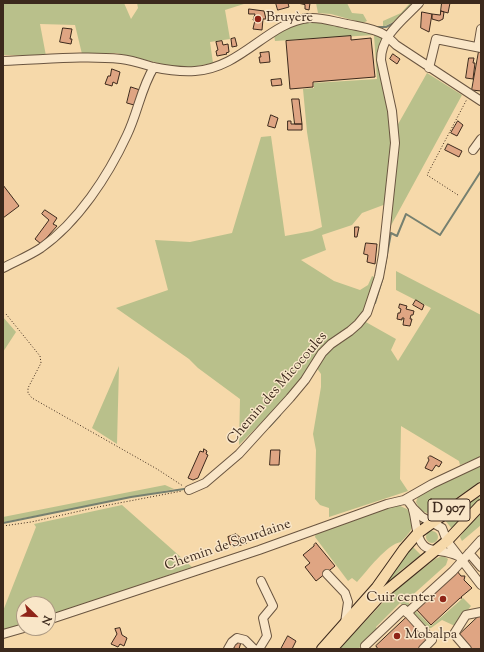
<!DOCTYPE html>
<html>
<head>
<meta charset="utf-8">
<style>
	body { margin:0 }
	#map { position:relative; width:484px; height:652px; overflow:hidden; background:#f6d9aa; font-family:"Sorts Mill Goudy",serif }
	canvas { display:block }
	.frame { position:absolute; inset:0; border:4px solid #3c291c; pointer-events:none }
	.north { position:absolute; left:16px; top:596px; width:40px; height:40px; box-sizing:border-box; background:#f9e6c8; border:1px solid #ad9a83; border-radius:50%; rotate:113deg; font-size:11px; font-weight:700; line-height:16px; text-align:center; color:#3c291c }
	.north::after { content:''; display:block; margin:auto; width:14px; height:18px; background:#8f2418; clip-path:polygon(50% 0,100% 100%,50% 72%,0 100%) }
</style>
</head>
<body>
<div id="map">
<canvas width="484" height="652"></canvas>
<div class="frame"></div>
<div class="north">N</div>
</div>
<script>
const ctx = document.querySelector('canvas').getContext('2d');
ctx.lineJoin = 'round';
function paint(path, color) {
  ctx.fillStyle = color;
  ctx.fill(path, 'evenodd');
}
function stroke(path, color, width, dash) {
  ctx.strokeStyle = color;
  ctx.lineWidth = width;
  ctx.lineCap = dash ? 'butt' : 'round';
  ctx.setLineDash(dash || []);
  ctx.stroke(path);
}
function write(font, color, halo, rows, align = 'center') {
  ctx.font = font + ' "Sorts Mill Goudy",serif';
  ctx.lineWidth = 3;
  ctx.setLineDash([]);
  ctx.textBaseline = 'middle';
  ctx.strokeStyle = halo;
  ctx.fillStyle = color;
  for (const [text, x, y, turn = 0] of rows) {
    ctx.save();
    ctx.translate(x, y);
    ctx.rotate((+turn || 0) * Math.PI / 180);
    ctx.textAlign = isNaN(turn) ? turn : align;
    if (halo) ctx.strokeText(text, 0, 0);
    ctx.fillText(text, 0, 0);
    ctx.restore();
  }
}
paint(new Path2D(`
	M3 3H124L131 19 138 8 137 3H247L225 10 230 39 210 42 213 63 192 67H175L116 53 82 54 75 25 40 24 46 56 3 55Z
	M316 3H347L352 13 363 14 367 21 363 23 331 14 318 13Z
	M410 3H415L397 20 383 27V21L401 13Z
	M313 21 374 33 383 38 392 145 386 204 362 213 352 225 322 235 326 250 301 260 334 281 360 290 368 285 372 276 377 278 369 302 362 314 296 388 239 445 240 399 198 368 189 359 116 308 168 290 155 240 190 242 232 233 261 137 271 136 285 236 312 231 322 227 307 132 303 89 314 88V83L377 79 374 35 275 41 274 35C287 28 299 23 313 21Z
	M427 73 462 95 388 231 397 126Z
	M396 271 481 315V457L460 465 459 461 401 426 400 479 408 491 329 517V508L320 505 315 499 316 450 313 434 321 387V374L316 367 331 349 354 333 364 321 396 339 391 350 398 361 431 308 396 290Z
	M3 317 16 332 3 352Z
	M119 366 117 444 92 428Z
	M481 464V481L433 514C422 512 421 512 416 502L419 494Z
	M165 485 174 489 3 522V517Z
	M479 497 481 500 453 530 444 519Z
	M122 505 192 567 48 616V604H24V623L3 630V611L36 527 34 524Z
	M398 505 409 510C415 528 413 529 401 542 387 544 367 571 357 582L352 578 348 581 315 537 316 532Z
	M481 514V525L462 541 460 537 467 527Z
	M426 537a6 6 0 1 1 12 0a6 6 0 1 1-12 0Z
	M412 546 421 555 400 571 378 593Z
	M442 556 445 557 448 559 446 565 407 600 410 605 406 609 400 603 376 627 378 631 358 649H339L391 594 435 559Z
	M463 598 471 606 455 626 442 620 431 628 425 629 412 613 415 610 431 626Z`), '#b9c08b');
stroke(new Path2D(`
	M302 15 309 14
	M377 27H386L396 22
	M384 270 391 233 397 236 406 214 440 235 481 171
	M375 303 383 277
	M269 427 280 415
	M3 523 131 497 184 489`), '#768070', 2);
const building = new Path2D(`
	M276 3H288L289 7 278 10Z
	M298 3H310L309 10 305 9V5Z
	M442 3H450L448 13 441 11Z
	M249 9 264 11 266 19H263L262 30 253 29 255 20H253L255 14H249Z
	M441 11 444 12 443 19 439 21 432 19V14L440 15Z
	M422 12 432 14 429 32 421 28Z
	M63 28 72 29 70 39H72L71 44 60 42Z
	M351 36V40L371 38 375 77 313 82V87L290 89 286 41Z
	M235 38 237 46 232 47 231 39Z
	M222 41 223 45 228 44 229 52 226 53 227 54 217 56 216 51 218 50 216 42Z
	M479 51H481V91L472 90Z
	M269 52 270 62 260 63 259 57H261L260 53Z
	M393 54 400 59 397 64 390 59Z
	M469 58H474L473 63H475L473 79 466 78Z
	M112 69 120 72 117 84 113 82 112 86 105 84 108 76H110Z
	M281 79 282 85 272 86 271 80Z
	M131 87 140 90 134 105 127 103Z
	M292 99H299L302 124H295Z
	M271 115 278 118 275 128 268 126Z
	M288 121H291V124H302V130H288Z
	M458 121 463 125 457 136 451 133Z
	M448 144 462 151 459 157 445 150Z
	M3 185 19 206 3 218Z
	M45 210 57 218 53 224 57 226 41 244 35 239 49 220 42 214Z
	M355 227H359L357 237H355Z
	M366 243 377 244 375 264 367 262 368 255 364 254Z
	M416 300 424 305 422 310 413 305Z
	M400 304 407 306 406 309 414 311 413 315H411L410 319H412L410 326 403 325 404 318H402V320L397 319 398 313H400L401 309 399 308Z
	M204 449 207 451 206 454 208 455 198 478 193 480 188 478 200 451 203 452Z
	M271 450H280L279 465H270Z
	M430 456H431L442 462 439 467 436 465 432 471 425 468 429 460 428 458Z
	M236 534 247 543 238 546 237 544 240 543 239 539 236 540 234 535Z
	M234 535 236 540 239 539 240 543 237 544 238 546 233 547 232 544 230 545 228 537Z
	M316 543 335 566 316 581 305 567 310 563 303 555 314 546V545Z
	M457 571 461 576H465L464 580 472 588 461 597 462 598H460L431 625 416 609Z
	M408 616 429 639 419 649H378L376 646Z
	M479 616 481 618V649H471L459 635Z
	M120 628 122 635 127 638 124 646 120 644 118 647 111 644 117 634 115 629Z
	M288 636 296 641 292 649H281Z
	M236 641 241 642 239 649H234Z`);
paint(building, '#dfa583');
stroke(building, '#3c291c', 1);
const minor = new Path2D(`
	M478 47 481 29
	M3 61C42 60 82 55 121 59 132 60 143 64 153 67 167 70 181 72 195 71 242 68 268 22 309 18 322 17 335 22 347 24 360 27 374 28 385 35 389 38 393 42 396 45L481 101
	M429 68 436 39 481 48
	M473 150 481 139
	M3 268C16 261 29 256 41 248 78 222 108 176 127 135 138 112 141 88 154 67
	M189 490 205 483 239 454 290 398 305 380 322 353 331 344 350 331 358 324 367 313 379 277 383 255 395 143 392 111 381 60C381 35 403 20 419 3
	M404 500 432 484 481 461
	M413 510C417 522 415 545 430 549 440 552 447 551 458 556
	M469 553 481 567
	M327 574 345 593 348 602 345 623
	M407 613 453 571 481 540
	M48 620 259 550 387 504 404 500 408 501 413 508 422 517 442 528 447 541 481 585
	M3 634 24 628
	M365 646 404 609 432 640 423 649
	M228 649 232 642 237 638 245 640 254 649
	M259 649 267 636 263 618 273 606 261 581
	M467 649 454 634 466 615 481 612`);
const major = new Path2D(`
	M322 649 377 587 404 549 418 533 481 488
	M332 649 380 596 447 541 481 505`);
stroke(minor, '#6a5540', 10);
stroke(major, '#3c291c', 12);
stroke(new Path2D(`
	M458 195 427 175 467 99
	M3 314H6L40 356 41 363 28 388V393L32 398 157 469 183 486
	M3 526 31 522 98 507 182 491`), '#3c291c', 1, [1, 2]);
stroke(minor, '#f9e6c8', 8);
stroke(major, '#f6d9aa', 10);
for (const [x, y, r, color] of [
	[258,19,4,"#8f2418"],
	[443,599,4,"#8f2418"],
	[397,636,4,"#8f2418"]
]) {
  const dot = new Path2D();
  dot.arc(x, y, r, 0, 2 * Math.PI);
  ctx.fillStyle = color;
  ctx.fill(dot);
  stroke(dot, '#f9e6c8', 1.5);
}
for (const [x, y, w] of [
	[449,510,42]
]) {
  const box = new Path2D();
  box.roundRect(x - w / 2, y - 11, w, 22, 3);
  ctx.fillStyle = '#f9e6c8';
  ctx.fill(box);
  stroke(box, '#3c291c', 1);
}
write('bold 13px', '#3c291c', null, [
	["D 907",449,510]
]);
write('14px', '#3c291c', '#f9e6c8', [
	["Bruyère",266,19],
	["Cuir center",435,599,"right"],
	["Mobalpa",405,636]
], 'left');
write('14px', '#3c291c', '#f9e6c8', [
	["Chemin des Micocoules",278,389,-49],
	["Chemin de Sourdaine",228,546,-19]
]);
</script>
</body>
</html>
